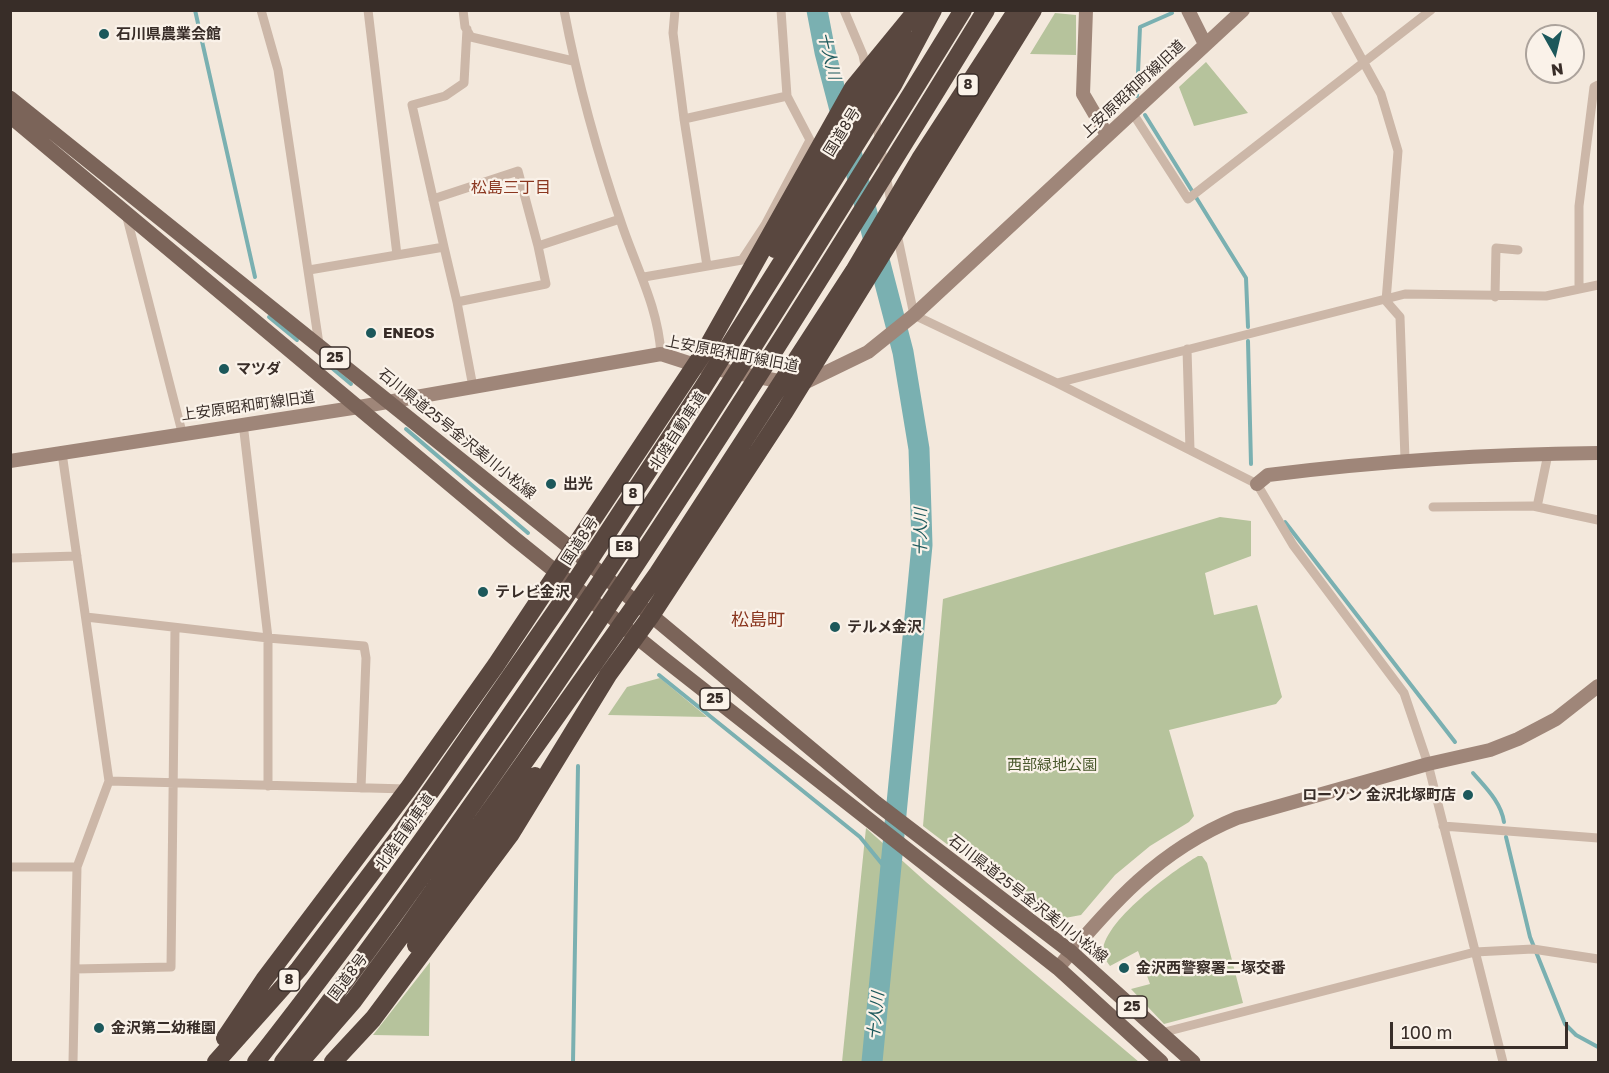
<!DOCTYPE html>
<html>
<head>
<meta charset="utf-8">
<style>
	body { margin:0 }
	#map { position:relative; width:1609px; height:1073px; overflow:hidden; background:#f3e8dc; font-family:"Golos Text",sans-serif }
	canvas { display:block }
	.frame { position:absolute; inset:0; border:12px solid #382d28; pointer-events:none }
	.north { position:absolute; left:1525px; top:24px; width:60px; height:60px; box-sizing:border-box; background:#faf2e9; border:2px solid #aca39c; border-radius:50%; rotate:172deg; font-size:16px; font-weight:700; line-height:24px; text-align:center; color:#382d28 }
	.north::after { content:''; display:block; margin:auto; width:21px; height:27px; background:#1c585b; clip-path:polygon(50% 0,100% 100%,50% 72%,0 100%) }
	.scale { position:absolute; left:1390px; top:1022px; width:178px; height:27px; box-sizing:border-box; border:3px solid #382d28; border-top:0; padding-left:8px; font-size:18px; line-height:21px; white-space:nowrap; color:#382d28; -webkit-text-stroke:4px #faf2e9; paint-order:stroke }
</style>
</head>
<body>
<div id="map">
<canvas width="1609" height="1073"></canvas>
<div class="frame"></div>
<div class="north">N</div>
<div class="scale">100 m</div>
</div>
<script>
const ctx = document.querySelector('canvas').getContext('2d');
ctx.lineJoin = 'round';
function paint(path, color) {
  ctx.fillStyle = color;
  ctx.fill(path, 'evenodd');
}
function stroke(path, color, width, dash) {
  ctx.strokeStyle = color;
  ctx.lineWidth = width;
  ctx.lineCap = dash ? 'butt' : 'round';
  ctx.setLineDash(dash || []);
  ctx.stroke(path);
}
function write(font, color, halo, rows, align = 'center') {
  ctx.font = font + ' "Golos Text","Noto Sans JP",sans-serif';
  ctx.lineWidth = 4.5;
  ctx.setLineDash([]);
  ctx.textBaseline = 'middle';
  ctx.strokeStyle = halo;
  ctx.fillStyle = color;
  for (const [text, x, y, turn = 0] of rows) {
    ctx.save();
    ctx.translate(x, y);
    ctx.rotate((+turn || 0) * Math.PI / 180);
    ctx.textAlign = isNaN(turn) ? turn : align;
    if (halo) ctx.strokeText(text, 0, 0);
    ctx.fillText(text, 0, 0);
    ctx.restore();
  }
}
paint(new Path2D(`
	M1055 13 1076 15V55L1030 54Z
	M1206 62 1248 113 1194 126 1179 87Z
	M1220 517 1251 521V556L1205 573 1214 615 1257 605 1282 697 1276 704 1169 730 1194 816 1189 822 1150 846 1115 875 1081 915 1054 920 1007 882 952 848 923 826 943 599Z
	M660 678 707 717 608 715 627 687Z
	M866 828 926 882 1139 1062H842Z
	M1198 856H1202L1207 863 1243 1003 1164 1024 1131 989 1150 984 1138 951 1110 966C1108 963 1104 958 1103 954 1100 923 1174 870 1198 856Z
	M430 962 429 1036 373 1035Z`), '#b6c39c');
stroke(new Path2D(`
	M195 10 255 277
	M1137 96 1140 27 1172 13
	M1145 115 1246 278 1248 327
	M269 317 297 340
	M1248 341 1251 464
	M326 363 351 384
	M406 429 528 533
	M1285 522 1455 742
	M659 675 860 837 891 875
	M1473 773C1486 788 1501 802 1504 822
	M1506 837 1530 937 1565 1024 1576 1035 1598 1047
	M573 1062 578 766`), '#7ab0b1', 4);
stroke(new Path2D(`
	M817 10 825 52 903 352 919 449 922 545 872 1062`), '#7ab0b1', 21);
stroke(new Path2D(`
	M261 10 278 70 319 344
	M368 10 397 255
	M463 10 465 27 471 37 573 61
	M564 10C578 84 598 156 623 228 638 271 658 308 661 354
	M675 10 673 33 684 119 787 96
	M844 10 863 55 866 70
	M1335 10 1381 94 1398 151 1386 301 1400 317 1405 459
	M1598 85 1594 87 1579 206V289L1598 285
	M1132 112 1188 199 1431 10
	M875 116 891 202
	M684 119 707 266
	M433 199 518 171 538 246
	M126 214 182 432
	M897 234 914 315 1057 383 1257 484 1293 545 1404 693 1428 764 1503 1062
	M444 247 412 105 445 96 464 83 467 29
	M309 270 444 247 457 302 546 284 538 246 620 219
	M644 277 742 260 765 225 810 140 787 96 781 10
	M1495 297 1496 248 1518 250
	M457 302 473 387
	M1187 349 1190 450
	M1057 383 1405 294 1546 296 1579 289
	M243 423 268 638V786
	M1433 507 1533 506 1598 520
	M1537 507 1548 454
	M10 558 77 556
	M86 617 268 638 364 646 366 658 361 788
	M109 781 407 789
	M1443 826 1598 838
	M10 867H77L109 781 62 453
	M75 969 171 967 175 628
	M1161 1033 1475 952 1533 949 1598 959
	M73 1062 77 867`), '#ccb7a8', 9);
stroke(new Path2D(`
	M1086 10 1083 94 1107 135
	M1188 10 1205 44
	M10 461 359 407 661 354 695 365 800 385 868 352 914 315 1243 10
	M1257 484 1268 475C1379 461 1487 454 1598 453
	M1058 968C1111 904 1159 850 1237 818L1428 764 1490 750 1518 739 1556 719 1598 686`), '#9f8679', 14);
stroke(new Path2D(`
	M10 98 573 550 876 803 1071 952 1193 1062
	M10 116 514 538 664 659 1058 968 1161 1062`), '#7b6459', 15);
stroke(new Path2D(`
	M775 249 865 101 909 40
	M416 945 535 776
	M225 1038 264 980 408 789 496 665 708 346 853 88 917 10
	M216 1062 299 969 401 834 560 605 702 389 893 85 933 10
	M256 1062C517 729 741 370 963 10
	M283 1062C363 961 437 855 511 749 678 508 833 260 986 10
	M300 1062 354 1000 407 928 658 573 854 271 920 159 1017 10
	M333 1062 373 1019 510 835 608 675 650 617 785 411 1033 10`), '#59473f', 18);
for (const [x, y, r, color] of [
	[104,34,6,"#1c585b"],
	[371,333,6,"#1c585b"],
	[224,369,6,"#1c585b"],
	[551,484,6,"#1c585b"],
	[483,592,6,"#1c585b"],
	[835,627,6,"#1c585b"],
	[1468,795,6,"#1c585b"],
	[1124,968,6,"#1c585b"],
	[99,1028,6,"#1c585b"]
]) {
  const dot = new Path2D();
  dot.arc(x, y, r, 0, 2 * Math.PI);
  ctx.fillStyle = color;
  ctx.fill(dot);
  stroke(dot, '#faf2e9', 2);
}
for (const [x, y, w] of [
	[968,85,21],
	[335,358,30],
	[633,494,21],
	[624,547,30],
	[715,699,30],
	[289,980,21],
	[1132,1007,30]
]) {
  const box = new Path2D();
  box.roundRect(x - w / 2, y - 11, w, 22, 4.5);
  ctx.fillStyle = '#faf2e9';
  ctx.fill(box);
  stroke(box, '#382d28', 1.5);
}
write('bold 14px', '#382d28', null, [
	["8",968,85],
	["25",335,358],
	["8",633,494],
	["E8",624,547],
	["25",715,699],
	["8",289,980],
	["25",1132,1007]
]);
write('bold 15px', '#382d28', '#faf2e9', [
	["石川県農業会館",116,34],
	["ENEOS",383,333],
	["マツダ",236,369],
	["出光",563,484],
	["テレビ金沢",495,592],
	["テルメ金沢",847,627],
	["ローソン 金沢北塚町店",1456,795,"right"],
	["金沢西警察署二塚交番",1136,968],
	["金沢第二幼稚園",111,1028]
], 'left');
write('15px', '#382d28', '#faf2e9', [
	["上安原昭和町線旧道",1133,89,-43],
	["国道8号",842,132,-58],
	["上安原昭和町線旧道",732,354,11],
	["上安原昭和町線旧道",248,406,-8],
	["北陸自動車道",678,431,-57],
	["石川県道25号金沢美川小松線",457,434,39],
	["国道8号",580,541,-57],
	["北陸自動車道",405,832,-55],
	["石川県道25号金沢美川小松線",1028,899,38],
	["国道8号",348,977,-53]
]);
write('15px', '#48572b', '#faf2e9', [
	["西部緑地公園",1052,765]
]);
write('italic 16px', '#1c585b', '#faf2e9', [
	["十人川",829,56,76],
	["十人川",921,532,-90],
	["十人川",876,1016,-84]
]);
write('16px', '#8a361f', '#faf2e9', [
	["松島三丁目",511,188]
]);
write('18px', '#8a361f', '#faf2e9', [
	["松島町",758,620]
]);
</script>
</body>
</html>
